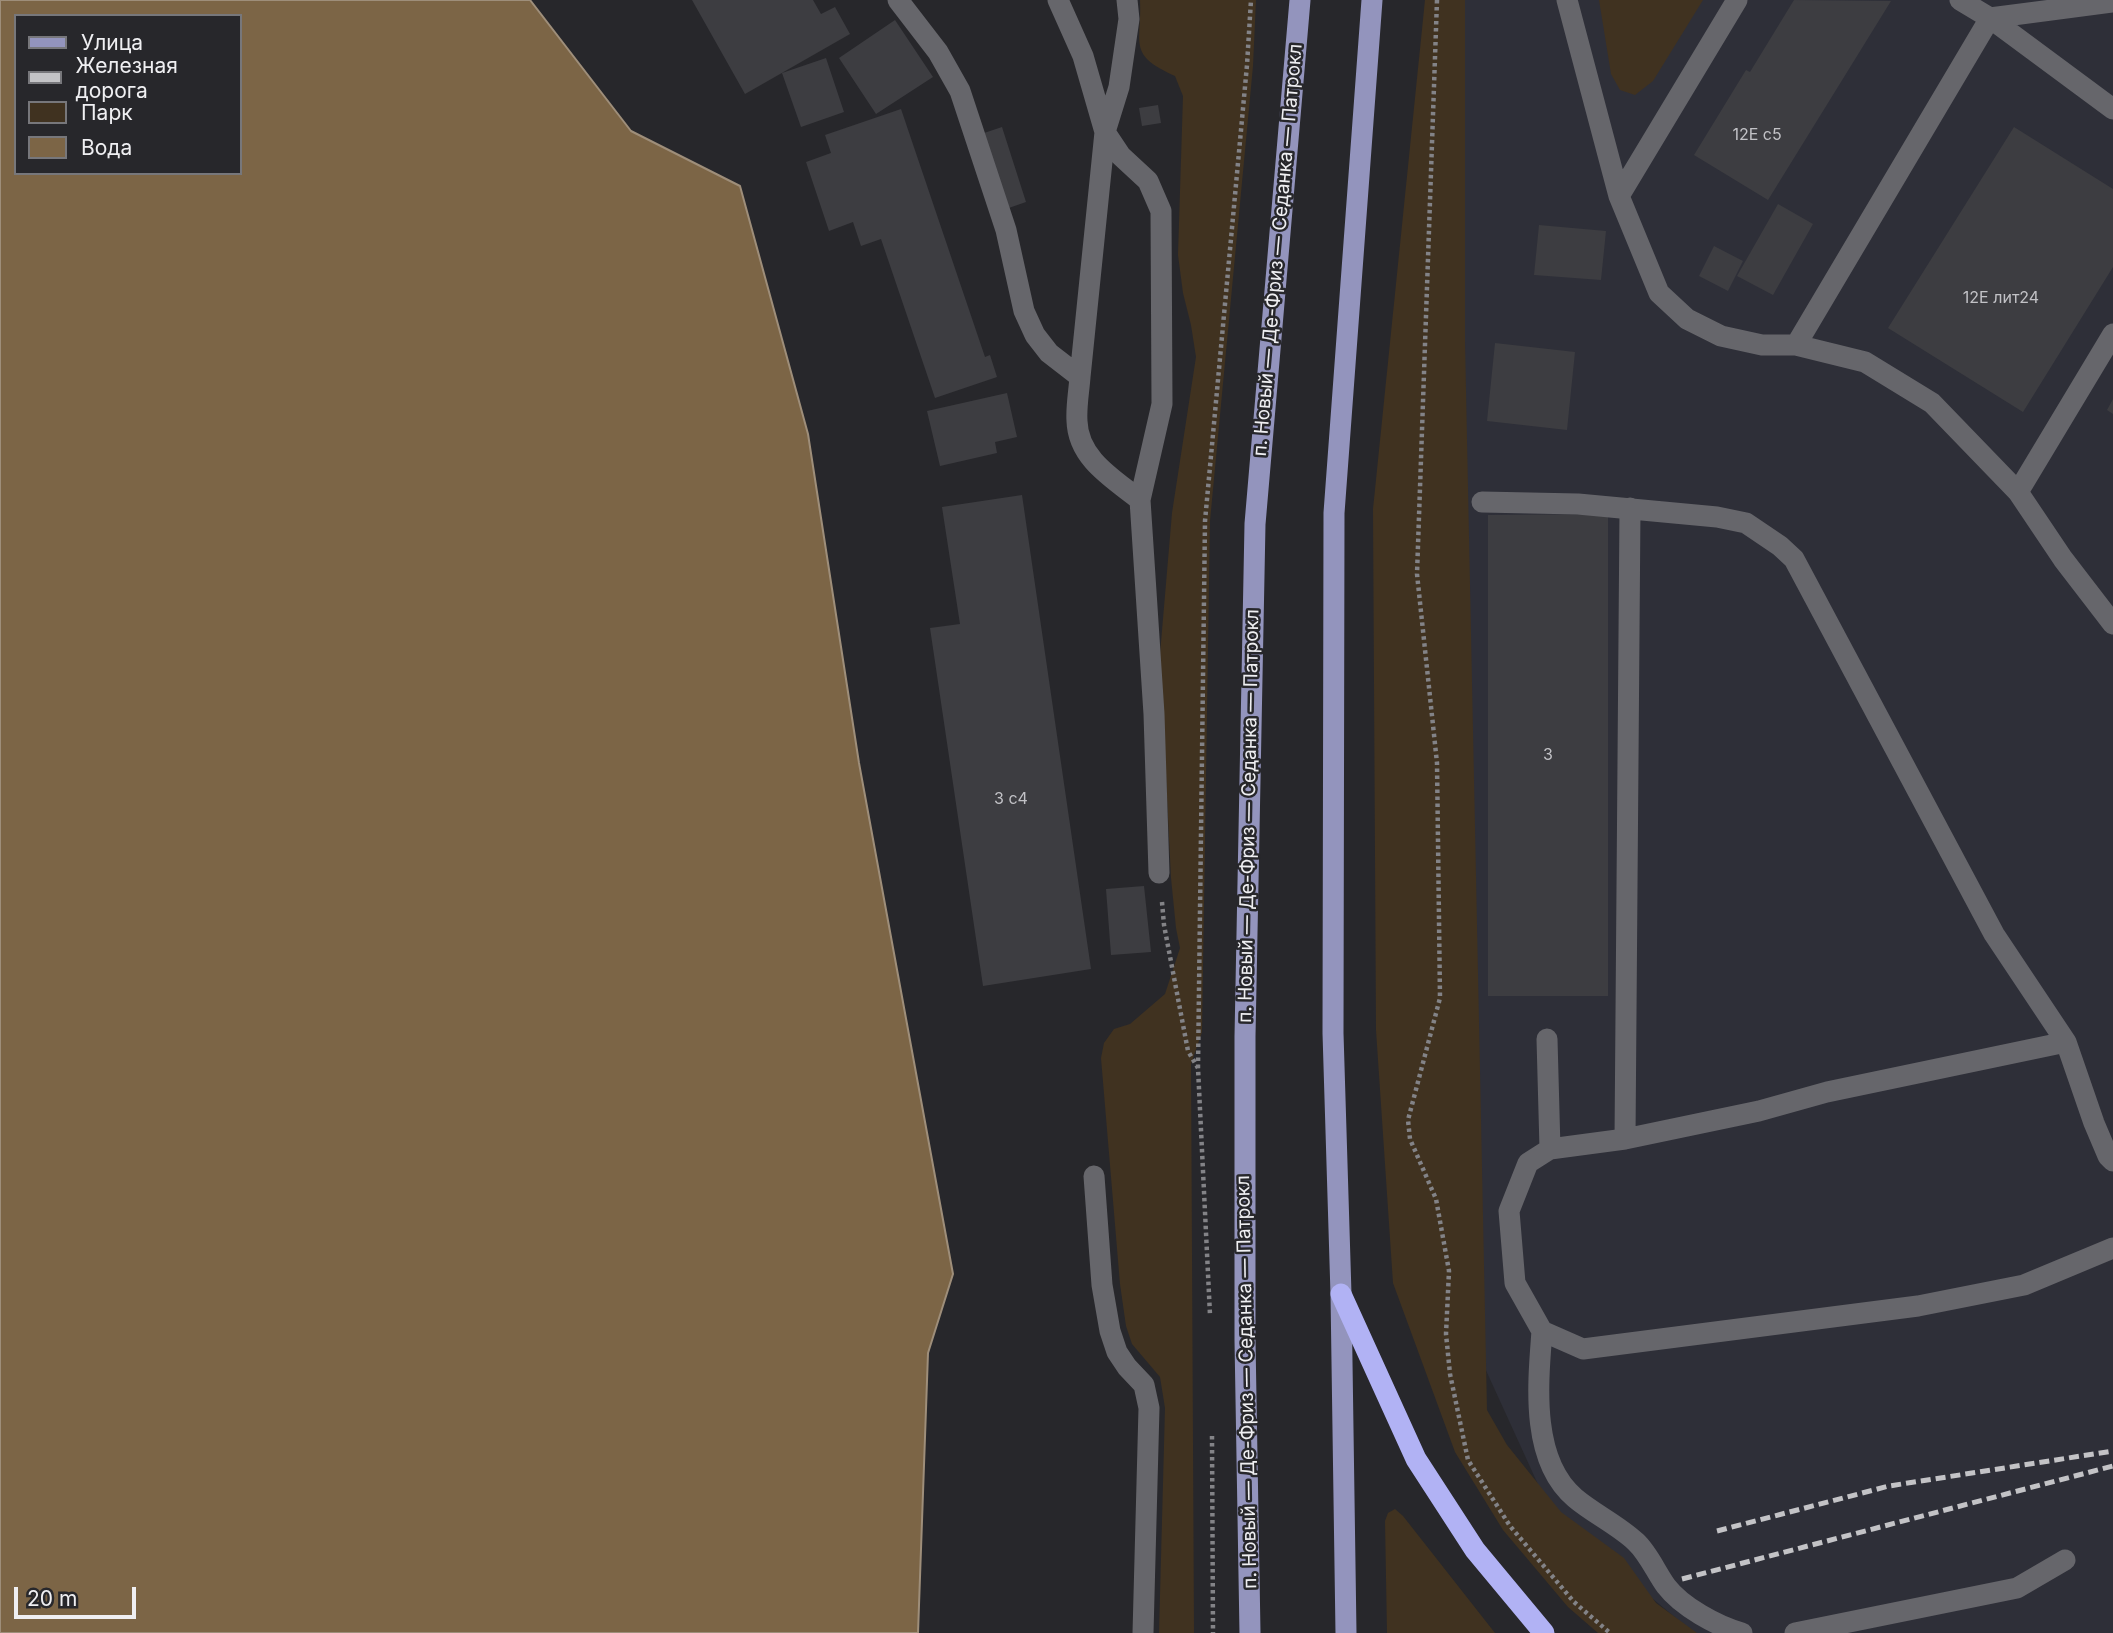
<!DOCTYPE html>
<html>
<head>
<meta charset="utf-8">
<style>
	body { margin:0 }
	#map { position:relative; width:2113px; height:1633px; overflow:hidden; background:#27272b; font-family:Inter,sans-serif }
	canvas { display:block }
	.legend { position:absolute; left:14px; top:14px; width:228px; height:161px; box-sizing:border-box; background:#27272b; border:2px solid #77777b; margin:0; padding:9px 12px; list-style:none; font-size:21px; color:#efeff2 }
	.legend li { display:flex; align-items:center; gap:14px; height:35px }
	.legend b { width:35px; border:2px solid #77777b }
	.scale { position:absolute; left:14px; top:1587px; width:122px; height:32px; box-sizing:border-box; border:4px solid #efeff2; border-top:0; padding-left:9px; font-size:21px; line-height:24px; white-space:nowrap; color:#efeff2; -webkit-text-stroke:5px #27272b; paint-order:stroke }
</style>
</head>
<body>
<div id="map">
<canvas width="2113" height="1633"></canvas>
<ul class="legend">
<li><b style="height:9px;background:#9394bd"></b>Улица</li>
<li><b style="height:9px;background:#c3c3c6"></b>Железная дорога</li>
<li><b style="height:19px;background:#403220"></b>Парк</li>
<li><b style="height:19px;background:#7c6546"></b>Вода</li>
</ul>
<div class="scale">20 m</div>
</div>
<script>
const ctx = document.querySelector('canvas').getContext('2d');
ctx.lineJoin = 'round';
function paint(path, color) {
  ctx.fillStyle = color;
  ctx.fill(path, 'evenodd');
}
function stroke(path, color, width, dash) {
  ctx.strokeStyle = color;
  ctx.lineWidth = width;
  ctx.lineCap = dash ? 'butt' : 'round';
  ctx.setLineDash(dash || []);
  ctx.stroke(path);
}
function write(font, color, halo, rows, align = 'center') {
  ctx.font = font + ' Inter,sans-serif';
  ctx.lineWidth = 5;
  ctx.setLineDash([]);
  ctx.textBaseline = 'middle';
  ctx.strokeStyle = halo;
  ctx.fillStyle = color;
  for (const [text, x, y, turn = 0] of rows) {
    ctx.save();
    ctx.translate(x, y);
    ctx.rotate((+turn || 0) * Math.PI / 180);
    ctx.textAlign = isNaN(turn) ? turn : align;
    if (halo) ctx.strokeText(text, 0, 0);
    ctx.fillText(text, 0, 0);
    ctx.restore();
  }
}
paint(new Path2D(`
	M1461 0H2113V1633H1694L1552 1515 1479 1355 1461 344Z`), '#2e2f38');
paint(new Path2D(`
	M1140 0H1256L1253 66 1210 521 1202 1032 1191 1064 1194 1633H1159L1165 1408 1160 1377 1132 1344 1126 1326 1120 1284 1101 1058 1104 1043 1114 1029 1130 1024 1165 994 1180 948 1176 928 1171 878 1160 654 1172 513 1196 357 1191 325 1183 293 1178 255 1183 96 1175 76C1127 54 1142 45 1140 0Z
	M1425 0H1465V342L1487 1410 1507 1445 1561 1512 1624 1558 1656 1603 1697 1633H1598L1568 1607 1503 1530 1455 1452 1393 1283 1376 1030 1373 509Z
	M1599 0H1703L1653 81 1635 95 1620 90 1611 74Z
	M1395 1509 1403 1516 1495 1633H1387L1385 1521 1388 1513Z`), '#403220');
const water = new Path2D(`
	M0 0H530L631 131 740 186 808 434 859 763 953 1274 928 1353 918 1633H0ZM16 16H240V173H16Z`);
paint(water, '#7c6546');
stroke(water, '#9e8e7a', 2);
paint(new Path2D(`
	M692 0H813L821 14 835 7 850 34 745 94Z
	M1794 0 1891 1 1768 200 1694 155 1746 70 1750 72Z
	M895 20 933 77 876 114 839 58Z
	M826 58 844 112 801 127 782 73Z
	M1158 105 1161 123 1142 126 1139 108Z
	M901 109 985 357 990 355 997 377 935 398 881 239 861 246 853 222 829 231 806 162 831 153 825 135Z
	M1002 127 1026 202 1003 210 978 135Z
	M2014 127 2113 189V267L2023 412 1888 328Z
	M1778 204 1813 224 1773 295 1737 276Z
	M1539 225 1606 231 1601 280 1534 275Z
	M1714 246 1743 261 1728 291 1699 276Z
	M1495 343 1575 352 1567 430 1487 421Z
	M1007 393 1017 437 995 442 997 453 940 466 927 411Z
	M2113 399V414L2107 410Z
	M1022 495 1091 969 983 986 930 628 960 624 942 507Z
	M1608 514V996H1488V515Z
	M1144 886 1151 952 1111 955 1106 889Z`), '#3d3d41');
stroke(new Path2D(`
	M1437 0 1417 574 1437 763 1440 998 1408 1120 1410 1139 1436 1199 1449 1271 1446 1334 1450 1374 1468 1460 1510 1526 1574 1602 1610 1633
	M1162 902 1164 925 1188 1051 1198 1068 1210 1315
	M1198 1068 1205 521 1247 65 1251 0
	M1212 1436 1213 1633`), '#838387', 4.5, [3.5, 3.5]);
stroke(new Path2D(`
	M898 0 938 52 960 91 1006 230 1024 311 1035 335 1049 353 1080 377C1079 391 1076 407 1077 421 1078 459 1114 479 1140 500
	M1058 0 1083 56 1105 132 1121 156 1148 181 1161 211 1162 404 1140 500 1154 714 1159 873
	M1567 0 1619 196 1659 293 1687 319 1721 336 1762 345H1796L1990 18 2113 2
	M1960 0 1990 18 2113 109
	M1619 196 1737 0
	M1796 345 1865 362 1932 403 2018 492 2063 559 2113 624
	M1080 377 1105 132 1119 87 1129 19 1127 0
	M2018 492 2113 334
	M1482 502 1578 504 1717 517 1746 523 1780 546 1794 559 1994 934 2066 1042 2094 1123 2108 1156 2113 1161
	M1547 1039 1550 1149
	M2066 1042 1827 1092 1759 1111 1625 1139 1550 1149 1528 1163 1509 1211 1515 1283 1542 1331 1583 1349 1918 1306 2024 1285 2113 1248
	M1625 1139 1630 508
	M1094 1176 1102 1285 1110 1331 1117 1352 1127 1367 1144 1385 1149 1408 1143 1633
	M1542 1331C1538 1383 1530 1460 1575 1498 1594 1514 1618 1525 1636 1542 1648 1553 1656 1572 1666 1586 1682 1607 1717 1626 1742 1633
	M1795 1633 2017 1588 2065 1560`), '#66666b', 21);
stroke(new Path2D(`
	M1250 1633 1245 1340V1036L1255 524 1300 0
	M1346 1633 1341 1294 1333 1033 1334 513 1372 0`), '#9394bd', 21);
stroke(new Path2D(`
	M1341 1294 1416 1459 1475 1550 1544 1633`), '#b1b2f4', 21);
stroke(new Path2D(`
	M1717 1531 1889 1486 2113 1451
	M1682 1579 2113 1466`), '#c3c3c6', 5, [10, 5]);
write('16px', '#c2c2c6', null, [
	["12Е с5",1757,135],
	["12Е лит24",2001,298],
	["3",1548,755],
	["3 с4",1011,799]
]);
write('19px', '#efeff2', '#27272b', [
	["п. Новый — Де-Фриз — Седанка — Патрокл",1278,250,-85],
	["п. Новый — Де-Фриз — Седанка — Патрокл",1249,816,-89],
	["п. Новый — Де-Фриз — Седанка — Патрокл",1247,1382,-91]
]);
</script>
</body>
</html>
